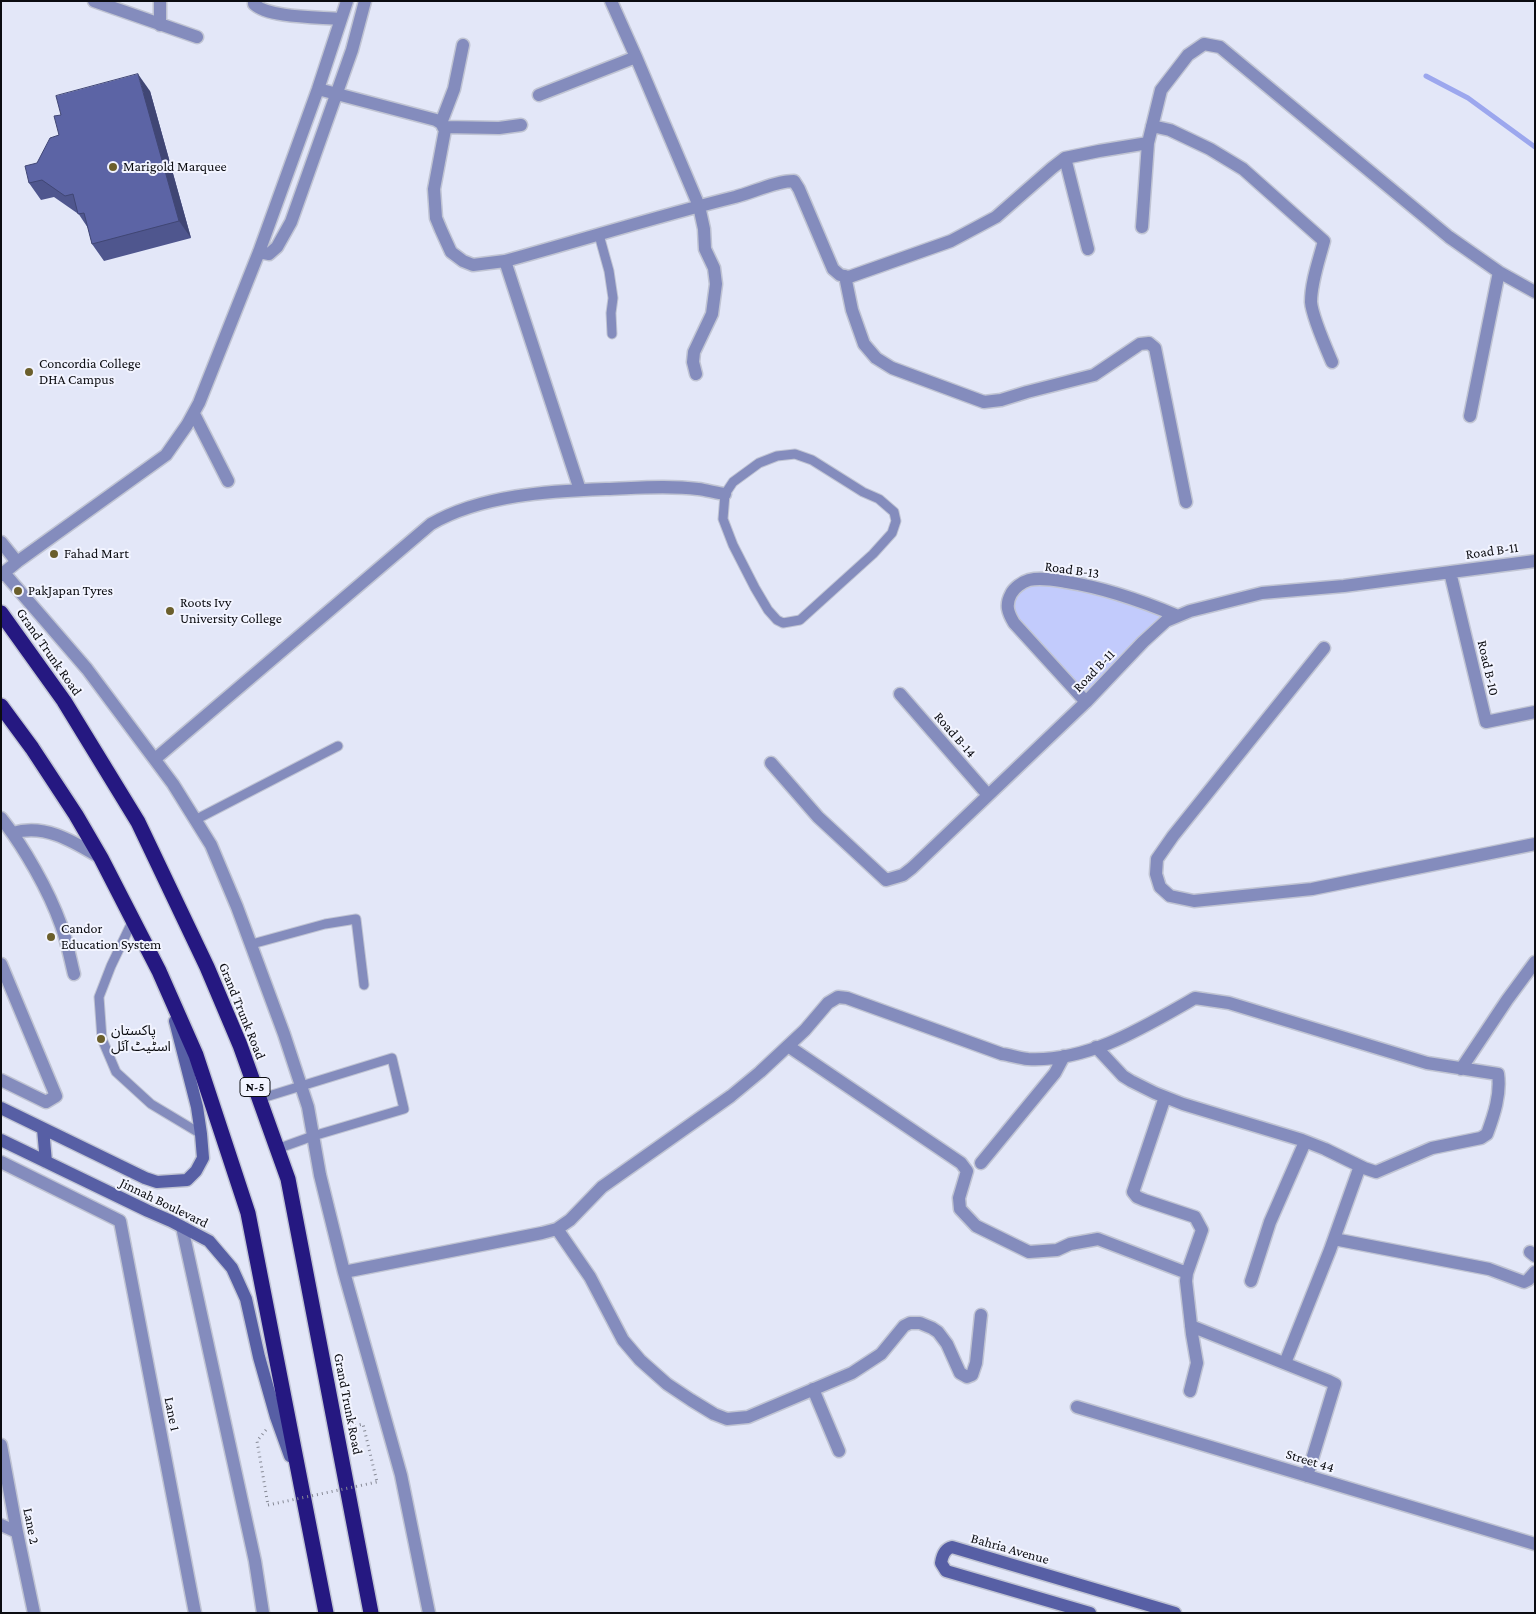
<!DOCTYPE html>
<html>
<head>
<meta charset="utf-8">
<style>
	body { margin:0 }
	#map { position:relative; width:1536px; height:1614px; overflow:hidden; background:#e3e7f8; font-family:"Crimson Pro",serif }
	canvas { display:block }
	.frame { position:absolute; inset:0; border:2px solid #0b0c11; pointer-events:none }
</style>
</head>
<body>
<div id="map">
<canvas width="1536" height="1614"></canvas>
<div class="frame"></div>
</div>
<script>
const ctx = document.querySelector('canvas').getContext('2d');
ctx.lineJoin = 'round';
function paint(path, color) {
  ctx.fillStyle = color;
  ctx.fill(path, 'evenodd');
}
function stroke(path, color, width, dash) {
  ctx.strokeStyle = color;
  ctx.lineWidth = width;
  ctx.lineCap = dash ? 'butt' : 'round';
  ctx.setLineDash(dash || []);
  ctx.stroke(path);
}
function write(font, color, halo, rows, align = 'center') {
  ctx.font = font + ' "Crimson Pro","Noto Sans Arabic",serif';
  ctx.lineWidth = 4;
  ctx.setLineDash([]);
  ctx.textBaseline = 'middle';
  ctx.strokeStyle = halo;
  ctx.fillStyle = color;
  for (const [text, x, y, turn = 0] of rows) {
    ctx.save();
    ctx.translate(x, y);
    ctx.rotate((+turn || 0) * Math.PI / 180);
    ctx.textAlign = isNaN(turn) ? turn : align;
    if (halo) ctx.strokeText(text, 0, 0);
    ctx.fillText(text, 0, 0);
    ctx.restore();
  }
}
paint(new Path2D(`
	M1028 583 1086 588 1174 616 1086 697 1016 622 1010 608 1017 590Z`), '#c2cbfc');
stroke(new Path2D(`
	M1426 76 1468 98 1535 147`), '#9ca7ee', 5);
const lane = new Path2D(`
	M599 235 609 271 613 298 611 313 612 334
	M795 454 812 460 863 492 879 499 894 512 896 521 892 533 873 554 800 620 783 623 777 620 768 610 755 588 733 545 723 519 725 494 733 482 759 463 777 456Z
	M195 820 338 746
	M133 920 111 966 99 997 102 1039 116 1072 151 1104 201 1134
	M252 944 325 924 356 919 364 985
	M259 1099 392 1058 404 1109 313 1136 277 1149`);
const street = new Path2D(`
	M94 1 197 37
	M254 1V4C268 18 319 17 340 19
	M611 1 636 57 699 206 704 229 705 249 714 268 716 284 712 314 694 352 693 362 696 374
	M160 25V1
	M318 89 436 120 441 123 445 130 434 189 436 218 441 230 451 252 463 261 473 265 505 261C582 240 658 216 735 197 754 192 776 181 794 181L799 189 833 269 840 275 849 277 951 241 996 217 1052 168 1065 158 1099 151 1148 143
	M539 95 636 57
	M441 123 454 89 463 45
	M1152 126 1170 130 1210 149 1243 169 1324 241C1319 260 1311 282 1311 302 1312 316 1326 348 1332 362
	M443 127 499 128 521 125
	M1065 158 1088 249
	M1142 227 1148 143 1161 90 1188 55 1204 44 1220 47 1449 237 1499 272 1535 292
	M259 252 269 254 277 247 291 222 352 50 365 1
	M505 261 580 490
	M845 276 852 310 864 344 876 358 892 368 984 402 1001 400 1027 392 1094 375 1140 344 1149 343 1155 348 1186 502
	M194 414 228 481
	M1470 416 1499 272
	M1 542 17 562
	M1450 572 1486 722 1535 712
	M4 573 87 669 173 784 211 845 237 907 284 1034 308 1107 320 1175 344 1272 401 1475 429 1613
	M1 575 17 562 166 455 187 425 199 403 259 252 318 89 347 1
	M1324 648 1173 836 1157 859 1156 874 1160 887 1170 896 1194 901 1312 889 1535 844
	M900 694 988 795
	M1086 702 1014 623C1008 613 1005 605 1011 594 1014 588 1022 582 1029 580 1041 577 1055 580 1067 582 1106 588 1142 601 1178 616
	M155 759 431 524C481 495 549 491 606 489 636 488 668 485 698 489 707 490 716 493 725 494
	M771 763 818 817 886 880 903 875 912 868 1086 702 1143 642 1166 621 1190 611 1262 593 1344 586 1535 561
	M1 818C24 847 49 891 61 925 67 941 70 958 74 974
	M13 833C45 823 74 842 101 858
	M1 964 56 1096 46 1102 1 1080
	M788 1046 961 1163 967 1171 959 1198 960 1209 976 1226 1029 1252 1057 1250 1070 1244 1098 1239 1187 1273
	M1461 1069 1507 1000 1535 962
	M1165 1097 1133 1192 1137 1197 1144 1200 1195 1217 1202 1230 1187 1273 1186 1281 1192 1334 1197 1363 1190 1391
	M1 1162 120 1221 195 1613
	M981 1163 1055 1073 1064 1056
	M182 1227 255 1561 263 1613
	M557 1229 590 1277 623 1340 640 1360 667 1384 691 1400 714 1414 727 1419 748 1417 852 1373 881 1354 904 1326 910 1323H920L932 1328 938 1332 947 1344 960 1373 967 1377 972 1375 976 1363 981 1315
	M1334 1239 1489 1269 1524 1282 1528 1280 1535 1272
	M1530 1252 1535 1256
	M344 1272 542 1233 557 1229 570 1220 602 1187 731 1096 760 1072 805 1030 828 1003 838 997 847 998 1002 1054C1010 1055 1019 1058 1028 1059 1089 1062 1144 1027 1195 998L1229 1003 1427 1063 1498 1074C1501 1094 1494 1115 1487 1134L1481 1138 1432 1148 1376 1172 1364 1168 1325 1149 1302 1140 1183 1104 1155 1093 1131 1081 1123 1076 1096 1047
	M1251 1281 1270 1222 1305 1142
	M1191 1326 1329 1381 1335 1384 1307 1476
	M1285 1363 1330 1250 1360 1166
	M813 1389 839 1451
	M1077 1407 1535 1544
	M1 1445 17 1532 34 1613
	M1 1525 17 1532`);
const secondary = new Path2D(`
	M1 1108 145 1178 157 1182 187 1180 196 1171 203 1158 201 1134 197 1107 175 1021
	M43 1129 46 1162
	M1 1140 148 1211 171 1221 209 1241 232 1268 246 1299 259 1357 276 1417 290 1456
	M1090 1613 946 1571 941 1563C942 1556 944 1549 952 1547L1175 1613`);
const highway = new Path2D(`
	M1 613 64 701 138 822 207 967 240 1045 288 1179 371 1613
	M1 706 32 748 76 815 101 858 159 971 196 1055 248 1213 326 1613`);
stroke(lane, '#c0c4d3', 11);
stroke(street, '#c0c4d3', 15);
stroke(secondary, '#c0c4d3', 15);
stroke(highway, '#c0c4d3', 18);
stroke(new Path2D(`
	M350 1427 363 1424 377 1482
	M266 1430 257 1441 268 1505`), '#868995', 3, [1, 4]);
stroke(lane, '#848cbd', 9);
stroke(street, '#848cbd', 12);
stroke(secondary, '#575fa5', 12);
stroke(highway, '#251881', 15);
stroke(new Path2D(`
	M268 1505 377 1482`), '#868995', 3, [1, 4]);
paint(new Path2D(`
	M150 91 191 238 104 261 92 244 88 228 78 213H77L54 197 41 200 29 183 37 163 59 135Z`), '#4f568e');
paint(new Path2D(`
	M138 74 150 91 191 238 179 221Z`), '#404674');
const building = new Path2D(`
	M138 74 179 221 92 244 84 213 78 214 73 194 65 196 42 180 29 183 25 166 37 163 50 138 59 135 54 116 61 115 56 96Z`);
paint(building, '#5c64a5');
stroke(building, '#404674', 1);
for (const [x, y, r, color] of [
	[113,167,5,"#6b5f2c"],
	[29,372,5,"#6b5f2c"],
	[54,554,5,"#6b5f2c"],
	[18,591,5,"#6b5f2c"],
	[170,611,5,"#6b5f2c"],
	[51,937,5,"#6b5f2c"],
	[101,1039,5,"#6b5f2c"]
]) {
  const dot = new Path2D();
  dot.arc(x, y, r, 0, 2 * Math.PI);
  ctx.fillStyle = color;
  ctx.fill(dot);
  stroke(dot, '#f2f4ff', 2);
}
for (const [x, y, w] of [
	[255,1087,30]
]) {
  const box = new Path2D();
  box.roundRect(x - w / 2, y - 9.5, w, 19, 4);
  ctx.fillStyle = '#f2f4ff';
  ctx.fill(box);
  stroke(box, '#0b0c11', 1);
}
write('bold 12px', '#0b0c11', null, [
	["N-5",255,1087]
]);
write('14px', '#0b0c11', '#f2f4ff', [
	["Marigold Marquee",123,167],
	["Concordia College",39,364],
	["DHA Campus",39,380],
	["Fahad Mart",64,554],
	["PakJapan Tyres",28,591],
	["Roots Ivy",180,603],
	["University College",180,619],
	["Candor",61,929],
	["Education System",61,945],
	["پاکستان",111,1031],
	["اسٹیٹ آئل",111,1047]
], 'left');
write('14px', '#0b0c11', '#f2f4ff', [
	["Road B-11",1492,551,-8],
	["Road B-13",1072,570,8],
	["Grand Trunk Road",49,652,55],
	["Road B-10",1488,668,77],
	["Road B-11",1094,671,-46],
	["Road B-14",955,735,49],
	["Grand Trunk Road",242,1011,68],
	["Jinnah Boulevard",164,1203,26],
	["Grand Trunk Road",348,1404,79],
	["Lane 1",172,1414,79],
	["Street 44",1310,1461,17],
	["Lane 2",31,1526,79],
	["Bahria Avenue",1010,1549,16]
]);
</script>
</body>
</html>
